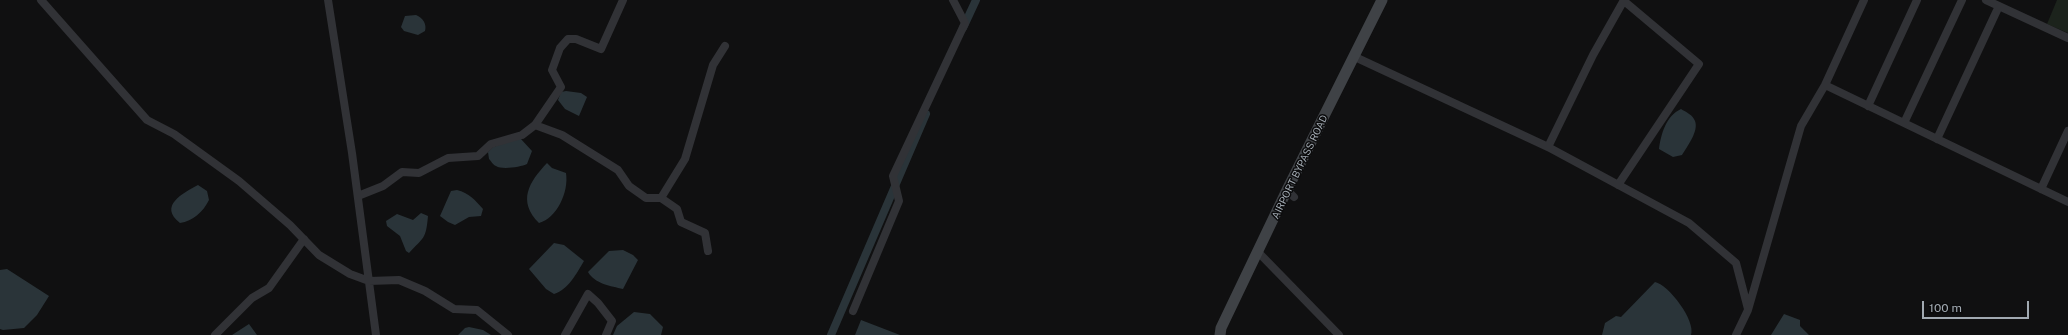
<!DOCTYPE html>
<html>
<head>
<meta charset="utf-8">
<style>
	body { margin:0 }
	#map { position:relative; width:2068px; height:335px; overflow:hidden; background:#101011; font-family:"Public Sans",sans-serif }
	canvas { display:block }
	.scale { position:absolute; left:1922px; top:301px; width:107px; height:18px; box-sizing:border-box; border:2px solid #a1a9b1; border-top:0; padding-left:5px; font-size:12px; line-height:14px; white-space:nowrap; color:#a1a9b1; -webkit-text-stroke:3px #0b0b0c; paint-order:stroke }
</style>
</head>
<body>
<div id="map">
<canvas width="2068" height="335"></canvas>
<div class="scale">100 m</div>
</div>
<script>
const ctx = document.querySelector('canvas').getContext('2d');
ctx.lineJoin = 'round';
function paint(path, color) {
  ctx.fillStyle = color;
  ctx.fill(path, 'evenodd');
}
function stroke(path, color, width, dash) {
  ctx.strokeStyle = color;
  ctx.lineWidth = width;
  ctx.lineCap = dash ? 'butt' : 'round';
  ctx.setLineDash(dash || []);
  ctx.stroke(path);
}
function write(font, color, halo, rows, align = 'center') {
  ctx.font = font + ' "Public Sans",sans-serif';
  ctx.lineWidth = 3;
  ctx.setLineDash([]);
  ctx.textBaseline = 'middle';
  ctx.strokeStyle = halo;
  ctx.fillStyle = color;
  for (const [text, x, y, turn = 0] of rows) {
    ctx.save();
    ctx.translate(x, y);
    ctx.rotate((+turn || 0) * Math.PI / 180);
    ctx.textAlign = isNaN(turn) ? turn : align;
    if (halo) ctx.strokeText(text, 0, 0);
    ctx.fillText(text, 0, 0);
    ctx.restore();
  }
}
paint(new Path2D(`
	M2057 0H2068V33L2047 24Z`), '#1c231c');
paint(new Path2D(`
	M416 15C423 18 427 24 425 31L418 35 404 31 401 27 405 16Z
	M566 91 581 93 587 97 579 116 565 109 558 100 561 92Z
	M1681 109C1686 112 1693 115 1695 121 1699 131 1687 147 1682 155L1673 157 1659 149C1661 134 1666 116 1681 109Z
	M520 138 532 151 527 164C521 167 502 170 496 166 493 165 491 161 489 159L488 152 493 147Z
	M547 163 552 168 566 173C569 192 557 218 539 223 517 201 529 182 547 163Z
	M198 185 207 191 209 200C203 212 193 221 180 223 158 206 183 193 198 185Z
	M457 190C469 193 475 200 483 209L481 216 469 217 455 225 448 222 440 216 451 191Z
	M421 213 428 216C426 239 424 237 409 253L406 251 400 236 387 226 386 221 397 214 413 220Z
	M554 243 564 245 584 261C576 274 569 289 554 294L546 289 529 269Z
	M623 250 633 255 638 260 623 289C611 286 595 284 588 272L609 251Z
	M7 269 49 296 37 315 24 328 3 330 0 329V270Z
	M1655 282C1669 285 1696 321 1691 335H1602L1605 323 1616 316 1621 317Z
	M634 312 650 314 663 327 661 335H613L617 326Z
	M1784 314 1800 320V326L1809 335H1771Z
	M861 320 900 335H855Z
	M249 324 257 335H232Z
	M469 327 483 330 491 335H458L465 328Z`), '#2a3439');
stroke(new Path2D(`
	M963 28 976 0
	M831 335 926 114`), '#2a3439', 8);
stroke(new Path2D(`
	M41 0 147 120 174 134 239 181 290 225 319 255 350 274 369 281 399 280 425 291 454 309 477 310 508 335
	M328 0 352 153 376 335
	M1986 0 2068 38
	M1355 57 1548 147 1593 55 1624 0
	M1825 85 2068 202
	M1868 106 1917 0
	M1904 123 1962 0
	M535 125 561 87 552 70 560 48 568 39H576L601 49 623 0
	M1937 139 1999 6
	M1548 147 1689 223 1736 263 1748 309
	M1618 185 1699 64 1624 1
	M2041 189 2068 131
	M1287 190 1294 197
	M358 196 383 186 402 172 419 173 448 158 478 156 491 144 522 135 535 125 562 135 618 170 629 186 646 198H661L685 159 713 65 725 46
	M661 198 677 209 681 222 705 233 708 251
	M1259 253 1339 335
	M853 311 899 201 893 176 965 23 953 0
	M215 335 252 298 269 288 304 239
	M565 335 588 294 598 303 612 321 606 335
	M1736 335 1748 310 1801 126 1825 85 1864 0`), '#313236', 8);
stroke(new Path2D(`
	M1220 335 1221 328 1287 190 1382 0`), '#3f4246', 11);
write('10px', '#a1a9b1', '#0b0b0c', [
	["AIRPORT BYPASS ROAD",1300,167,-64]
]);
</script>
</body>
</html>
